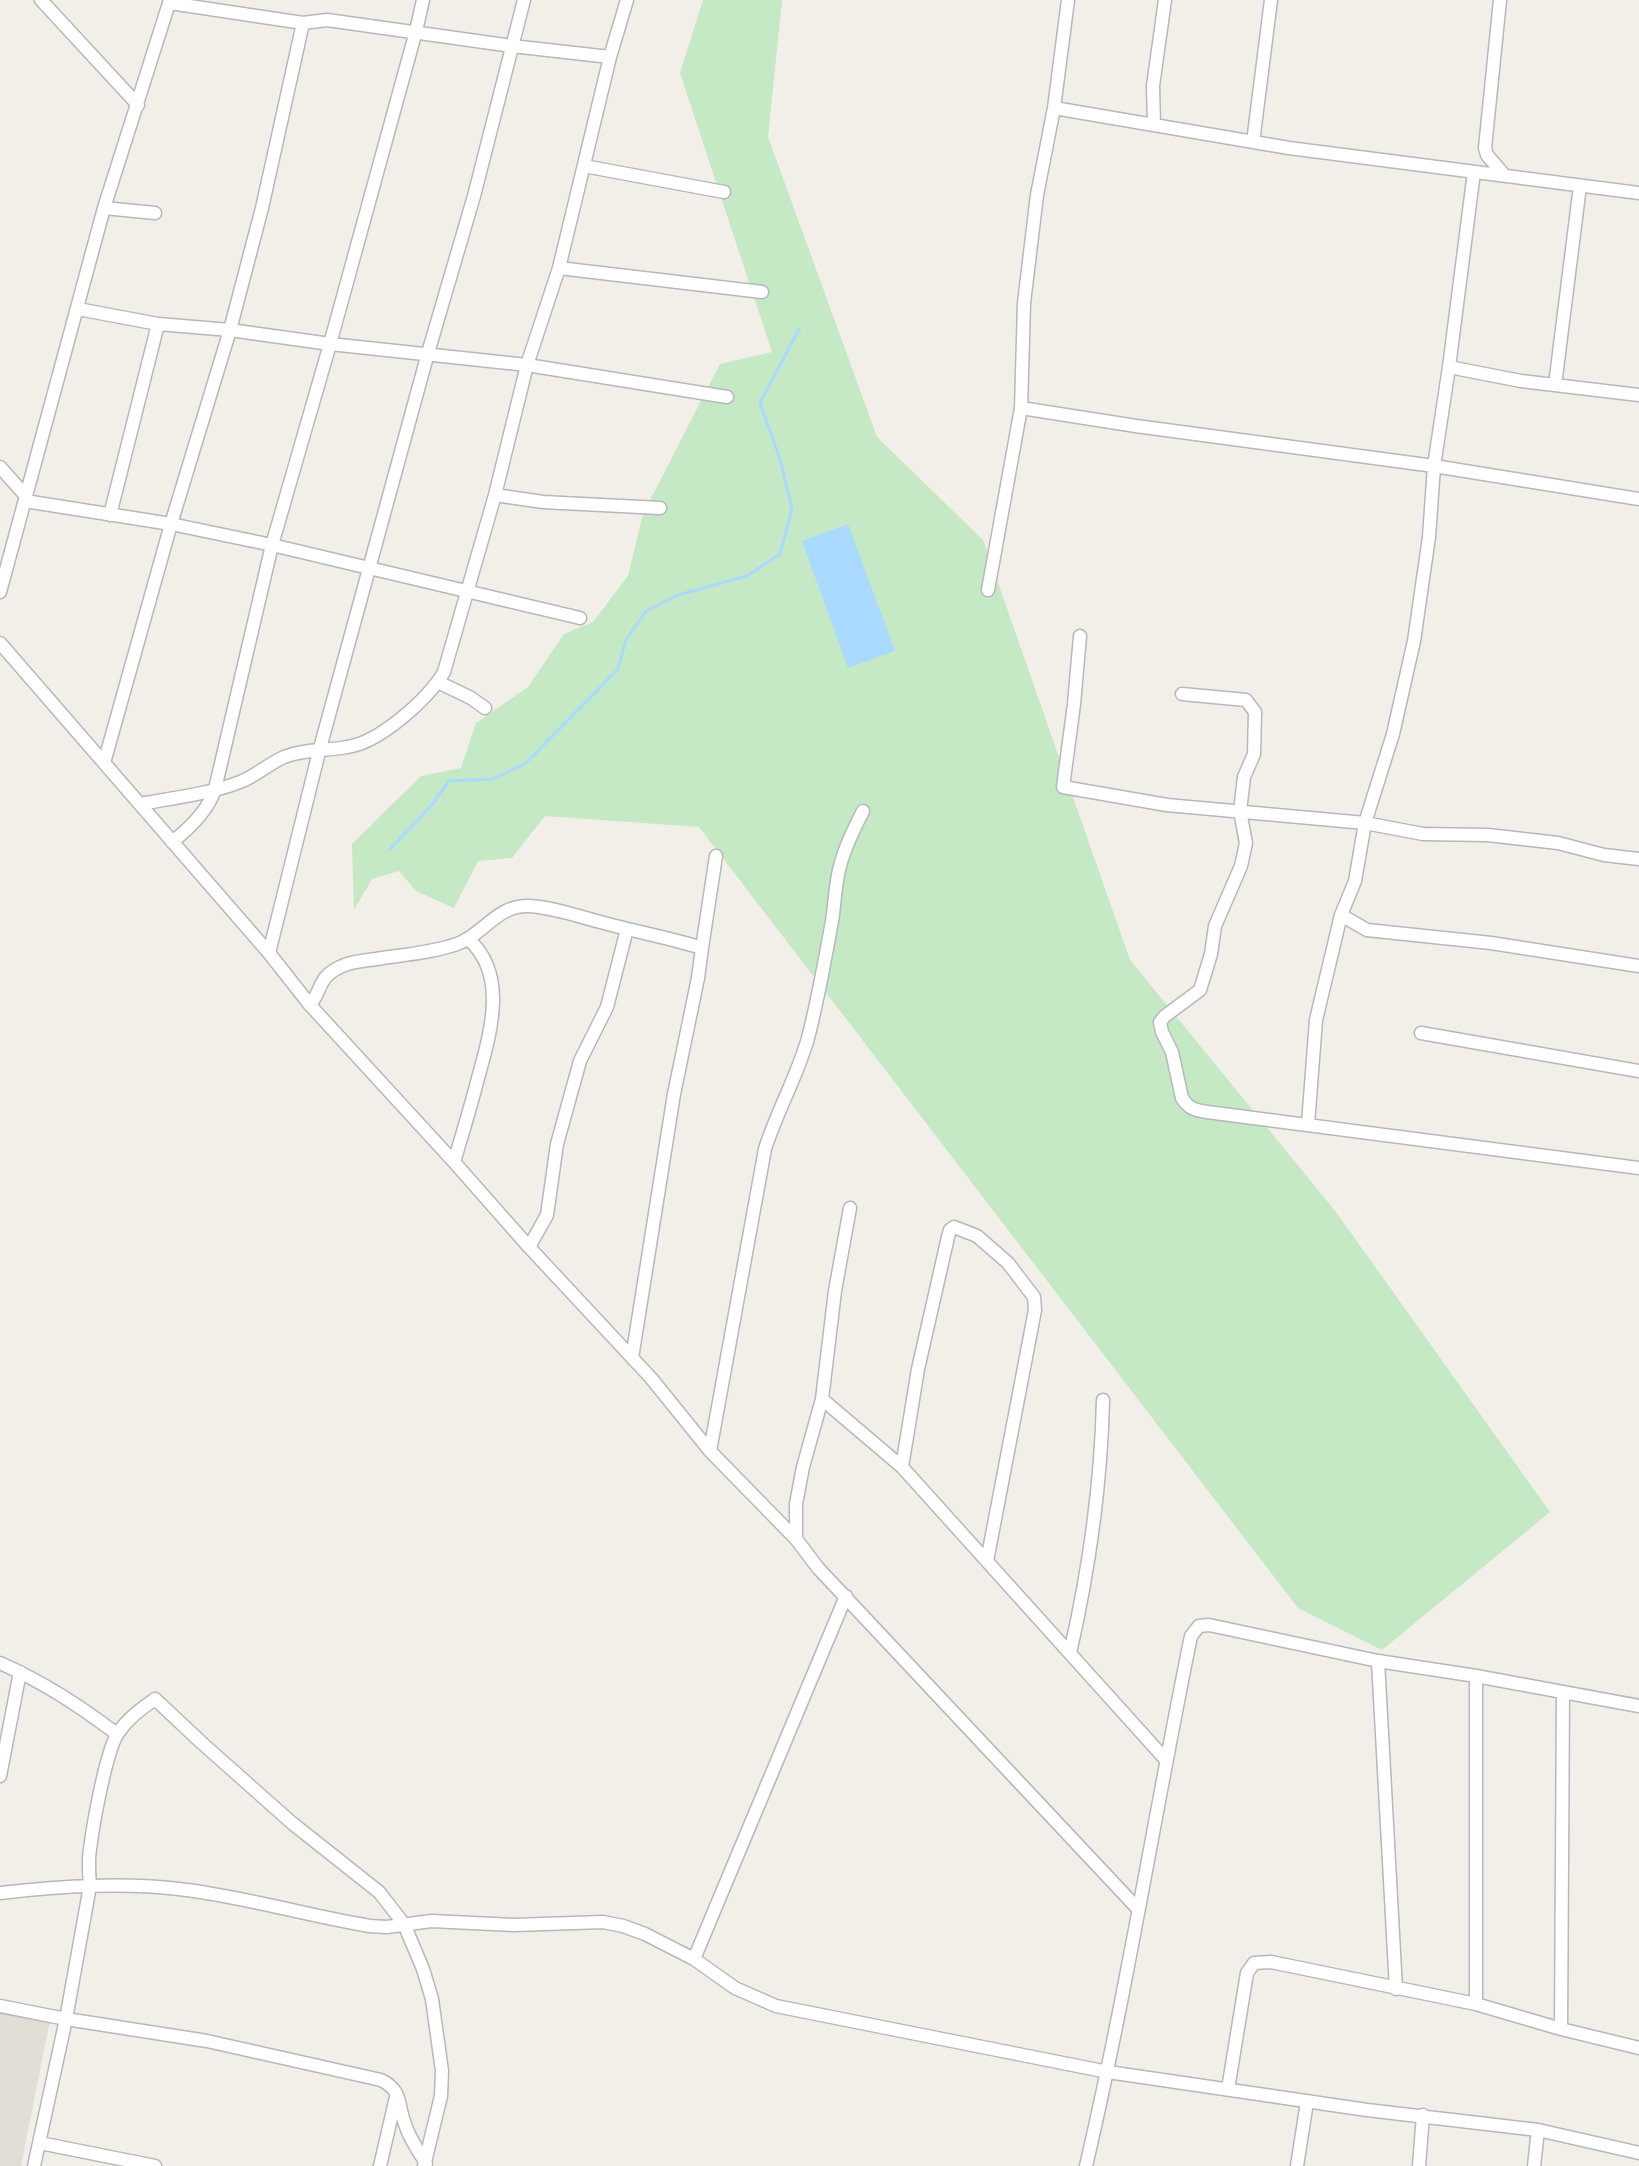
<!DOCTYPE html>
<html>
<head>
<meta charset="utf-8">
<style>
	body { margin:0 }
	canvas { display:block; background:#f1efe8 }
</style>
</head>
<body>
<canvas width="1639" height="2166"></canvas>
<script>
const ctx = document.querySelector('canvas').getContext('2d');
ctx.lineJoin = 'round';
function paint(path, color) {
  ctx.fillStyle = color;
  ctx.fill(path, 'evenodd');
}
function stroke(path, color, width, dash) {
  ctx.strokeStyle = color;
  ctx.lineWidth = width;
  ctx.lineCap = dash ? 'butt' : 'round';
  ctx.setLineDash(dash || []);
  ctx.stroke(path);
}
paint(new Path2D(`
	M0 2012 50 2021 21 2166H0Z`), '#e1ded6');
paint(new Path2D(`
	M703 0H782L768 137 877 437 983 540 1130 960 1336 1212 1550 1512 1382 1650 1298 1608 699 827 545 816 512 858 478 861 454 908 416 891 399 871 372 879 354 910 352 844 421 776 461 768 476 723 528 687 564 634 593 622 628 576 643 514 720 364 772 352 680 73Z`), '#c5e8c5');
paint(new Path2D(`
	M848 524 895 651 848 668 802 541Z`), '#aadaff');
stroke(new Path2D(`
	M390 849 431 806 449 781 493 779 526 763 618 669 626 640 646 611 678 595 747 576 780 554 792 509 781 462 760 403 799 329`), '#aadaff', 3);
const street = new Path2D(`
	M41 0 138 105
	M1068 0 1054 108 1037 195 1024 303 1021 408 1136 426 1434 466 1639 499
	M1500 0 1485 148 1487 155 1505 176
	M170 3 303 23 327 20 512 46 610 57
	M1054 108 1289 148 1639 193
	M1154 125 1153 86 1165 0
	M1253 142 1271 0
	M584 166 724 192
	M104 208 155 213
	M559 268 762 292
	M78 309 158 324 230 330 330 344 527 365 727 397
	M1449 367 1521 381 1639 395
	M1555 385 1580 186
	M0 467 26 496
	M495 495 543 502 660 508
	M25 501 171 524 272 545 580 618
	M110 515 158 324
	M988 590 1021 408
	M0 592 104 208 170 0
	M1080 636 1074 704 1063 787 1167 805 1365 823 1423 834 1488 835 1558 843 1604 855 1639 859
	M0 643 269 953 310 1005 454 1162 529 1247 651 1378 710 1451 796 1539 818 1568 1138 1909
	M438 682 471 698 485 708
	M1182 694 1246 700 1255 712 1254 754 1244 777 1240 811 1246 843 1241 866 1215 926 1211 954 1200 990 1165 1016 1160 1022 1162 1032 1172 1052 1182 1098C1189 1109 1195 1110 1207 1112L1639 1168
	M104 763 171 524 230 330 262 208 303 23
	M140 804C173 798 209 794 240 782 256 776 268 764 284 757 304 749 326 751 347 747 379 743 428 699 444 672L495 495 527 365 559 268 610 57 627 0
	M172 842C190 828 208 811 215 789L272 545 330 344 416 31 423 0
	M1341 915 1367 930 1491 943 1639 966
	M702 948 716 856
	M269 953 320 748 428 353 474 196 524 0
	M310 1005C323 989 317 978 340 967 351 961 364 961 376 959 402 955 431 953 457 944 483 935 497 905 528 906 553 907 580 917 604 923 637 932 670 938 702 948L698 978 674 1094 632 1358
	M1421 1033 1639 1071
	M1308 1124 1316 1020 1341 915 1355 881 1365 823 1393 734 1414 641 1429 537 1434 466 1449 367 1474 172
	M454 1162C462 1135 470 1109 477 1082 489 1037 510 975 468 939
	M529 1247 547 1215 557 1144 580 1061 607 1007 627 929
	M822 1399 902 1467 1166 1760
	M710 1451 765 1149C777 1111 797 1077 808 1038 818 1000 825 959 832 921 835 903 835 884 840 866 845 846 854 829 863 811
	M902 1467 918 1369 948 1237 950 1230 954 1227 977 1236 1008 1263 1034 1297 1035 1310 987 1561
	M796 1539V1504L803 1467 822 1399 835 1291 850 1208
	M1070 1653C1089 1570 1101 1486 1103 1400
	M1378 1661 1396 1989
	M0 1663C45 1683 78 1705 117 1734
	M1476 1676V2004
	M0 1776 20 1672
	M0 1893C62 1886 125 1882 187 1890 249 1898 309 1916 370 1926L387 1927 431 1921 514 1925 603 1922 623 1926 645 1934 694 1959 735 1988 776 2006 1108 2072 1367 2110 1538 2130 1639 2153
	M694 1959 846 1596
	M0 2006 66 2019 207 2041 381 2080C403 2091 397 2104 405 2124 409 2137 418 2151 426 2163
	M1561 2029 1563 1692
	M1228 2089 1247 1973 1254 1963 1271 1962 1476 2004 1561 2029 1639 2048
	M40 2143 155 2166
	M34 2166 66 2019 90 1886C89 1873 88 1861 90 1849 93 1825 106 1751 118 1733 128 1718 141 1709 155 1699L203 1744 292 1823 379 1892 404 1924 423 1969 432 1999 442 2071 441 2096 424 2166
	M380 2166 396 2097
	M1086 2166C1127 1990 1155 1812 1191 1636L1199 1626 1209 1625 1378 1661 1476 1676 1639 1706
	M1297 2166 1307 2102
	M1419 2166 1423 2115
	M1534 2166 1538 2130`);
stroke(street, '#b5b8bc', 15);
stroke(street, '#fff', 12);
</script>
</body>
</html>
